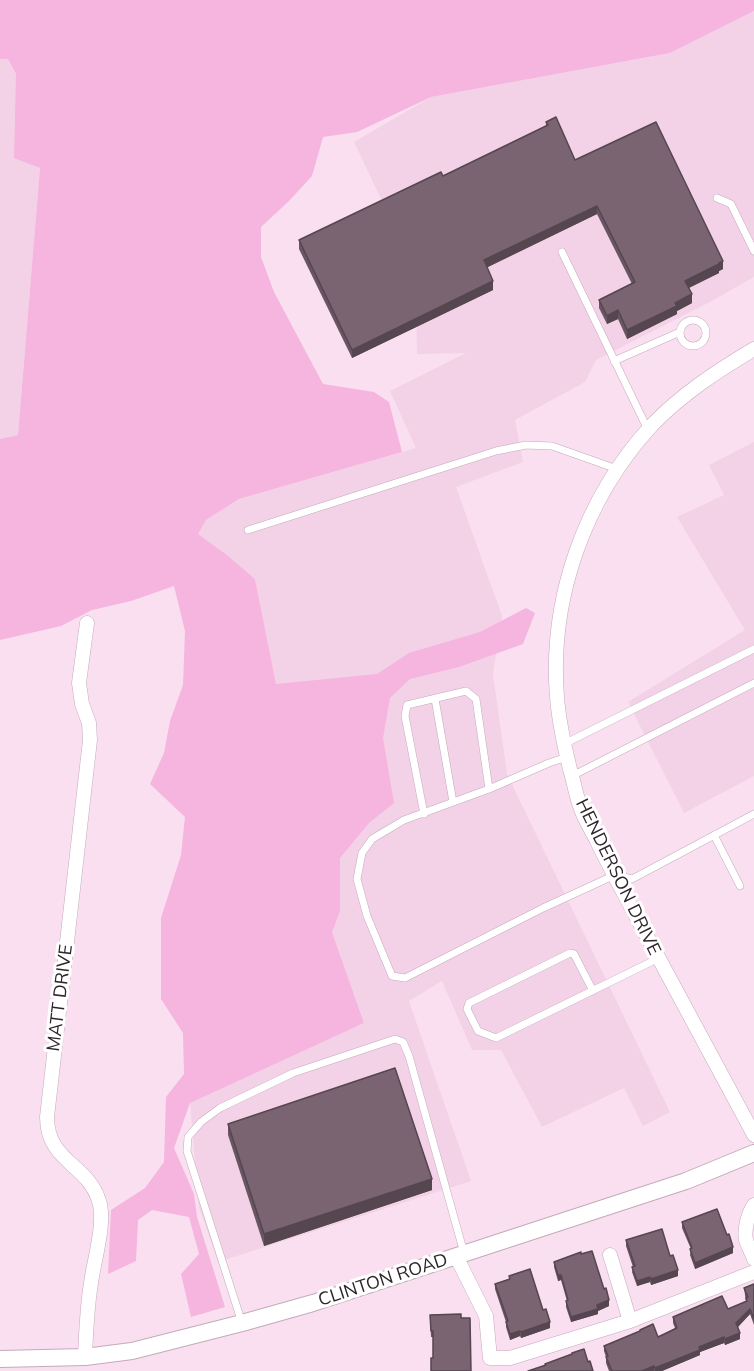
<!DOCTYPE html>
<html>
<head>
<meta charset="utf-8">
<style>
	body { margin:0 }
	canvas { display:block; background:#f9dfef }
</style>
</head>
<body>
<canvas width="754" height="1371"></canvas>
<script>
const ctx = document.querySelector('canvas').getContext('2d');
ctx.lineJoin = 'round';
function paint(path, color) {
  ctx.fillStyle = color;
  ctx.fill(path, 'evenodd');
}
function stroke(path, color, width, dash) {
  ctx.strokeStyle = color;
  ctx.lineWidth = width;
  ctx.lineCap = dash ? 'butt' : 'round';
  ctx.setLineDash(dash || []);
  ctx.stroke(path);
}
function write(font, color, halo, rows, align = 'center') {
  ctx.font = font + ' Mulish,sans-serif';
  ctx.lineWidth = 6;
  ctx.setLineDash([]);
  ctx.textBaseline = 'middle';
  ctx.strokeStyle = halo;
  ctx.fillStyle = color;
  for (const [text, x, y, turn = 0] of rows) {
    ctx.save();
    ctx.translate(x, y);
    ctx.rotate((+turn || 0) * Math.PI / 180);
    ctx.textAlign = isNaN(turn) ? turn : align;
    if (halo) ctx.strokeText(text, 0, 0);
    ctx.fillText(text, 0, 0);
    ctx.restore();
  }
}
paint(new Path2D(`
	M754 11V277L710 302 596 360 585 382 515 420 523 462 456 487 502 616 493 674 507 774 670 1112 643 1126 624 1088 542 1127 501 1050H472L442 981 409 1001 471 1181 218 1262 199 1207 190 1102 364 1023 329 923 276 684 255 579 227 555 198 534 206 520 239 499 416 448 390 391 466 353 417 354 415 219 385 207 354 142 431 97 670 53Z
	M0 59H8L16 74 40 168 18 435 0 439Z
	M754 442V776L684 813 628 702 745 630 677 517 724 495 709 465Z`), '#f3d2e7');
paint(new Path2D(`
	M0 0H754V11L670 53 431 97 357 132 323 137 312 176 288 202 261 227V257L274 292 323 384 374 392 389 402 402 452 239 499 206 520 198 534 227 555 255 579 276 684 377 674 409 653 480 632 526 608 535 613 523 644 459 667 410 679 390 698 383 738 394 803 369 823 340 858V911L332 932 364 1023 190 1103 174 1148 194 1194 197 1217 225 1307 191 1317 181 1274 199 1254 189 1217 152 1210 138 1220 136 1261 108 1274 111 1210 145 1188 164 1162 166 1097 184 1074 183 1033 161 999V918L181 855 185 817 150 784 164 753 170 721 183 685 185 631 174 586 131 601 92 610 61 626 0 640V439L18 435 40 168 14 158 16 74 8 59H0Z`), '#f5b5df');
const service = new Path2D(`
	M717 198 731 204 754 251
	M562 252 648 430
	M680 333a13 13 0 1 1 26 0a13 13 0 1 1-26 0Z
	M614 361 680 332
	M248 530 496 451 526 445 552 446 617 469
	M435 699 453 802
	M564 744 754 649
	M572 776 754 683
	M489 789 404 820 372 839 362 853 357 879 367 916 392 976 405 978 543 908 615 875 632 879 754 814
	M424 814 405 716 407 705 466 691 476 699 489 789 549 763 567 757
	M714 835 740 886
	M593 991 574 954 570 953 469 1003 467 1009 478 1031 496 1038 659 958
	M242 1323 187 1151 188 1137 201 1122 220 1108 293 1073 395 1039 403 1042 409 1056 464 1253`);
const minor = new Path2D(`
	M754 349C717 371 682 394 652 425 585 498 549 598 557 697 559 722 564 745 570 769 574 782 576 796 581 809 585 820 592 831 597 841 609 866 622 890 635 914 675 988 714 1061 754 1135
	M754 1205C748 1214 744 1229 746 1240 748 1246 752 1253 754 1259
	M610 1255 630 1321
	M456 1256 486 1316 490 1358H510L630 1321 754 1272
	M85 1357C86 1332 87 1307 91 1283 94 1260 106 1222 99 1201 88 1164 47 1162 47 1117L90 740 89 723 82 704 79 683 87 623`);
const tertiary = new Path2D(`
	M0 1359 85 1357 132 1351 242 1323 313 1303 686 1181 754 1153`);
stroke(service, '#c3abba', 8);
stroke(minor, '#c3abba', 15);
stroke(tertiary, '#c3abba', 18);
stroke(service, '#fff', 7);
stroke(minor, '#fff', 14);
stroke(tertiary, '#fff', 16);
paint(new Path2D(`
	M546 122 575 160 723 269 719 271V273L688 288 692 303 677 311V314L627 339 618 319 607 324 599 308V300L632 284 597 214 487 267 493 290 352 358 299 249V240L443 176 546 126Z
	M228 1124 432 1190 264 1246 228 1135Z
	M682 1222 733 1253 695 1269 690 1255 691 1249 682 1228Z
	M626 1240 670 1256 678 1276 651 1285 650 1282 637 1286 632 1272 633 1267 626 1246Z
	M554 1262 609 1306 598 1311V1314L571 1322 566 1307V1301H567L561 1280 558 1281 554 1267Z
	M509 1276 543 1310 550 1328 521 1338 520 1336 510 1340 506 1327V1322L495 1289V1284L509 1279Z
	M754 1284V1325L750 1314 738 1327 740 1339 725 1345 724 1343 700 1352V1355L662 1371H609L606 1363V1357L604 1351V1346L658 1337 675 1328 673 1323V1317L728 1309 746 1302 744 1288Z
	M461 1314 433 1337H431L430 1315Z`), '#695662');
paint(new Path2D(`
	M597 206V214L484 269V260Z
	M723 261V269L719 271V273L685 290V281Z
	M493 281V290L352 358V350Z
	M692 294V303L677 311V314L627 339V330Z
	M618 310V319L607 324V316Z
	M432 1179V1190L264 1246V1234Z
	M733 1247V1253L695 1269V1263Z
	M678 1270V1276L651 1285V1279Z
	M558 1275H561V1280L558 1281Z
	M650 1277V1282L637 1286V1281Z
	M609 1300V1306L598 1311V1314L571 1322V1317Z
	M750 1309V1314L736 1329V1323Z
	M550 1322V1328L521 1338V1332Z
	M520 1331V1336L510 1340V1334Z
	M740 1333V1339L725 1345V1339Z
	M724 1337V1343L700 1352V1355L662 1371H655V1368L699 1347Z
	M654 1366V1371H642Z`), '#554650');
const building = new Path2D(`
	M556 117 575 160 656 122 723 261 719 263V264L685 281 692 294 675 303 677 306 627 330 618 310 607 316 599 300 635 282 597 206 484 260 493 281 352 350 299 240 441 172 443 176 548 125 546 122Z
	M395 1068 432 1179 264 1234 228 1124Z
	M717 1209 727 1235 729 1234 733 1247 695 1263 690 1249 692 1248 682 1222Z
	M662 1229 670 1256 673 1255 678 1270 651 1279 650 1277 637 1281 632 1267 635 1266 626 1240Z
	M592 1251 604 1289 606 1288 609 1300 597 1305 598 1309 571 1317 566 1301 568 1300 561 1275H558L554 1262 581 1252V1254Z
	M530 1269 543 1310 546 1309 550 1322 521 1332 520 1331 510 1334 506 1322 508 1321 495 1284 510 1279 509 1276Z
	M754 1284V1319L750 1309 736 1323 740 1333 725 1339 724 1337 699 1347 700 1350 655 1368 654 1366 642 1371H612L606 1357 608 1356 604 1346 640 1331V1330L653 1324 658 1337 677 1328 673 1317 722 1296 728 1309 747 1301 746 1298 748 1297 744 1288Z
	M461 1314V1318H470L471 1371H431V1358H433V1331H431L430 1315Z
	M584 1349 588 1362 590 1361 593 1371H528L546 1365 545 1364 572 1354V1353Z`);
paint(building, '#7a6472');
stroke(building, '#554650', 1.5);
write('18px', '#2f262c', '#fff', [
	["HENDERSON DRIVE",618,877,64],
	["MATT DRIVE",60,998,-83],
	["CLINTON ROAD",383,1280,-18]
]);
</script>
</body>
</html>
